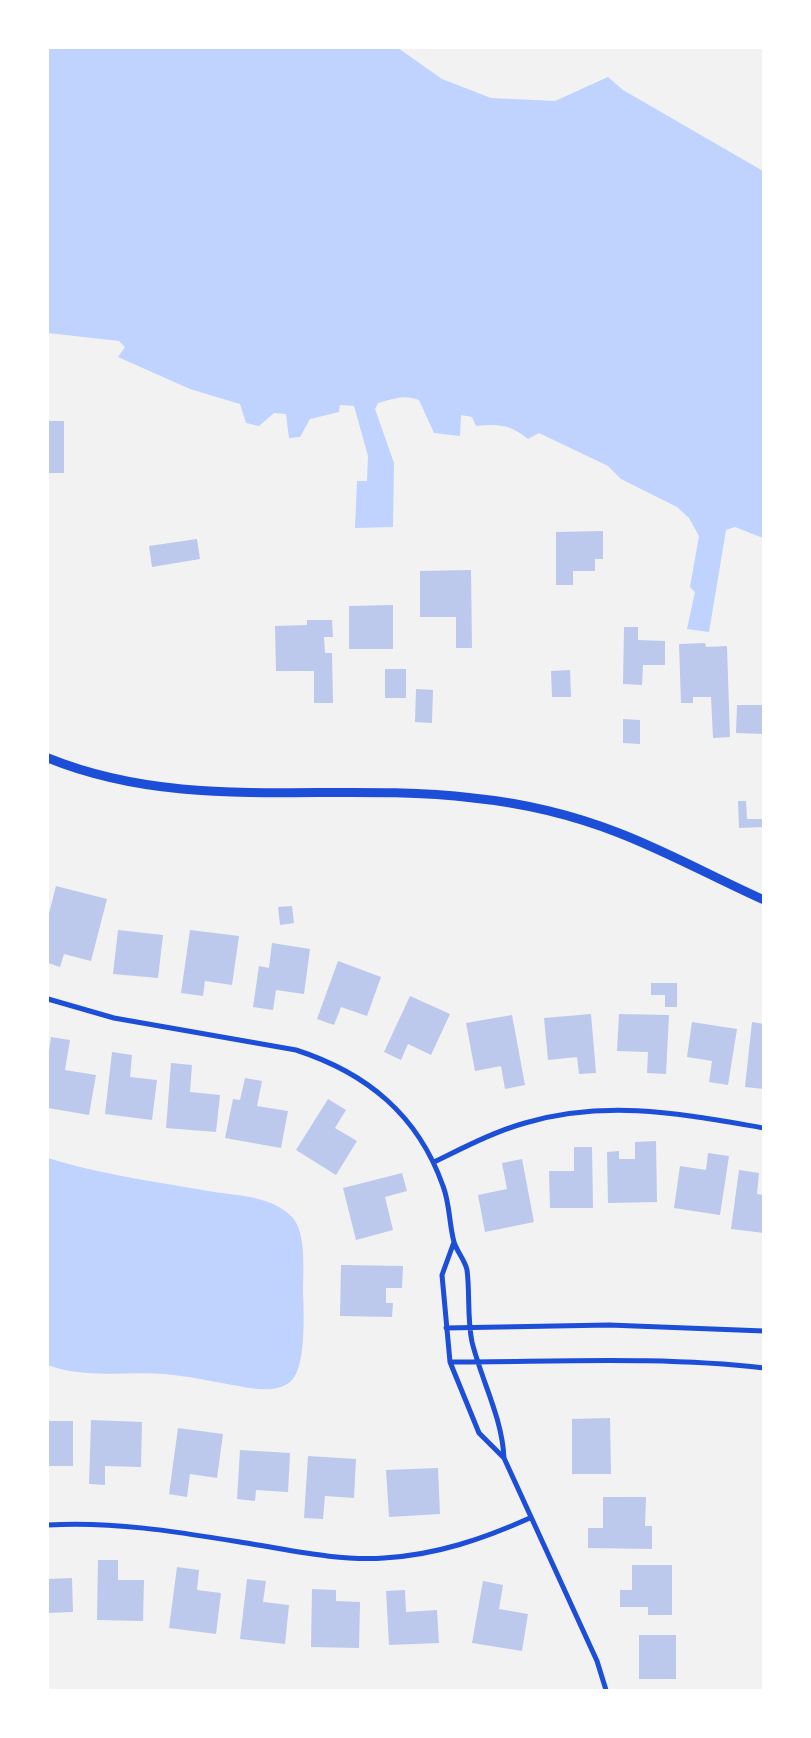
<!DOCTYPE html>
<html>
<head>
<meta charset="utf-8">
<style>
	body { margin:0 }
	#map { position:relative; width:811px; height:1738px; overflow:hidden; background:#f2f2f2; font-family:"Space Grotesk",sans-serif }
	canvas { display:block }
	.frame { position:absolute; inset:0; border:49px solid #fff; pointer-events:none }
</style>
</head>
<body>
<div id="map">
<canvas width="811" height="1738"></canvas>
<div class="frame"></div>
</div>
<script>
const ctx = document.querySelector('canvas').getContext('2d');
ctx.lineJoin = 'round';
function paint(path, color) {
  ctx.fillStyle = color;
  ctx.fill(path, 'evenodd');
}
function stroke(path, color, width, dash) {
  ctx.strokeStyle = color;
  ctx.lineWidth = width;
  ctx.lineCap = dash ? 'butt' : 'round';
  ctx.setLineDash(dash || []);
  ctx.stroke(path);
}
paint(new Path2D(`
	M48 48H398L442 79 491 98 555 101 608 77 623 90 763 171V538L735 527 726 530 709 632 687 629 695 592 690 587 699 536 689 518 677 507 621 479 608 466 539 433 528 439C509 424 499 424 476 426L472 417 461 415 460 436 434 433 419 400C404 394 393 399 378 403L375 409 394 463 393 527 355 528 357 481H367L368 456 354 406 340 405 339 412 310 419 300 437 289 438 286 414 274 413 259 426 246 423 240 404 190 389 118 357 125 347 119 341 48 333Z
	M48 1158C79 1168 111 1174 143 1180 167 1184 191 1188 214 1192 241 1196 271 1196 292 1217 307 1233 303 1274 303 1294 304 1314 306 1370 290 1382 276 1393 254 1389 239 1386 214 1382 189 1376 164 1374 126 1371 84 1379 48 1365Z`), '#bfd3fe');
paint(new Path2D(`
	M48 421H64V473H48Z
	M603 531V559H595V571H573V585H556V532Z
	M197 539 200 559 152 567 149 546Z
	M471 570 472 648H456V617H420V571Z
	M393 605V649H349V606Z
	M307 620H332L333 637H324L325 653H332L333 703H314V671H276L275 626 307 625Z
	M624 627H638V640L665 641V665H643L642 685 623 684Z
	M705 643 706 647 727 646 730 737 713 738 711 697H693V703H681L679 644Z
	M385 669H406V698H385Z
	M570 670 571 697H552L551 671Z
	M416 689 433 690 432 723 415 722Z
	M737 705H764V734L736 733Z
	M623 719 640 720V744L623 743Z
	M738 801H746L747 819H762V827L739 828Z
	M56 886 107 899 91 961 64 954 60 967 48 963V917Z
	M292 906 294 923 280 925 278 907Z
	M118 930 163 935 158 978 113 974Z
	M190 930 239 936 232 985 205 981 203 996 181 993Z
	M272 943 310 949 304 994 276 990 273 1010 253 1007 259 966 269 968Z
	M338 961 381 977 367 1016 341 1007 334 1025 317 1019Z
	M651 983H677V1007H665V995H651Z
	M410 996 450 1014 431 1055 408 1044 401 1060 384 1052Z
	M591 1014 596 1073 579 1074 577 1057 548 1060 544 1018Z
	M619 1014 669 1015 666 1074 647 1073 648 1052 617 1051Z
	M512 1015 525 1085 505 1089 501 1066 475 1071 466 1023Z
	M692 1022 737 1029 728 1085 709 1082 712 1061 687 1057Z
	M752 1022 764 1024V1089L745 1087Z
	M51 1037 70 1040 65 1070 96 1075 89 1115 48 1108V1057Z
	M112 1052 132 1055 130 1077 157 1080 152 1120 105 1114Z
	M171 1063 192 1065 190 1092 220 1095 216 1132 166 1128Z
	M245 1078 262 1081 257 1106 288 1111 281 1148 225 1138 233 1099 240 1100Z
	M328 1099 346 1110 335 1128 357 1141 336 1175 296 1150Z
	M656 1141 657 1202 608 1203 607 1152 619 1151V1159H635V1142Z
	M574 1147H592L593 1208H550L549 1171H574Z
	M708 1153 729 1156 720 1215 674 1208 680 1166 706 1170Z
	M522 1159 534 1222 485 1232 478 1195 507 1189 502 1163Z
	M739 1170 759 1173 757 1194 764 1195V1233L731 1229Z
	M402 1173 407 1191 385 1197 393 1230 356 1240 343 1188Z
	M341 1265 403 1266 402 1288H386V1303H393L392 1317 340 1316Z
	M610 1418 611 1474H572V1419Z
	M91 1420 142 1422 141 1467 105 1466V1485L89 1484Z
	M48 1421H73V1466H48Z
	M178 1428 223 1434 217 1478 190 1474 187 1497 169 1494Z
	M240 1450 290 1453 288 1492 256 1490 255 1501 237 1499Z
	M308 1456 356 1459 354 1498 325 1496 323 1519 304 1518Z
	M438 1468 440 1514 389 1517 386 1470Z
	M603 1497H646L645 1526H652V1549L588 1548V1528H603Z
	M98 1560H118V1580H144L143 1621 97 1620Z
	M632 1565H672V1615H648V1607H620V1590H632Z
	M177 1567 199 1570 197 1590 221 1593 216 1634 169 1628Z
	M72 1578 73 1612 48 1613V1579Z
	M247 1579 266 1581 263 1602 289 1605 285 1644 240 1639Z
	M483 1581 503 1585 499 1609 528 1614 522 1651 472 1643Z
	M312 1589 336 1590V1601L360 1602 359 1648 311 1647Z
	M405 1590 406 1612 437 1610 439 1643 389 1645 386 1591Z
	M639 1635H676V1679H639Z`), '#bdc9ec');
stroke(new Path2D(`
	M48 999 114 1018 296 1050C367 1073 418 1115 443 1186 450 1204 449 1224 454 1242 457 1252 465 1260 467 1270 470 1293 467 1318 472 1342 482 1382 502 1417 504 1458
	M434 1162C463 1148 493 1132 525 1123 608 1099 681 1114 764 1128
	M454 1242 442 1275 450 1362 479 1433 504 1458 597 1661 606 1690
	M446 1328 609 1325 764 1331
	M450 1362C554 1362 660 1356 764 1368
	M48 1525C117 1521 184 1533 252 1544 295 1551 340 1561 384 1558 436 1555 483 1539 530 1518`), '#1d4ed8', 5);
stroke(new Path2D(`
	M48 758C186 814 329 781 473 798 523 803 573 815 619 833 668 852 715 878 764 900`), '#1d4ed8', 9);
</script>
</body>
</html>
